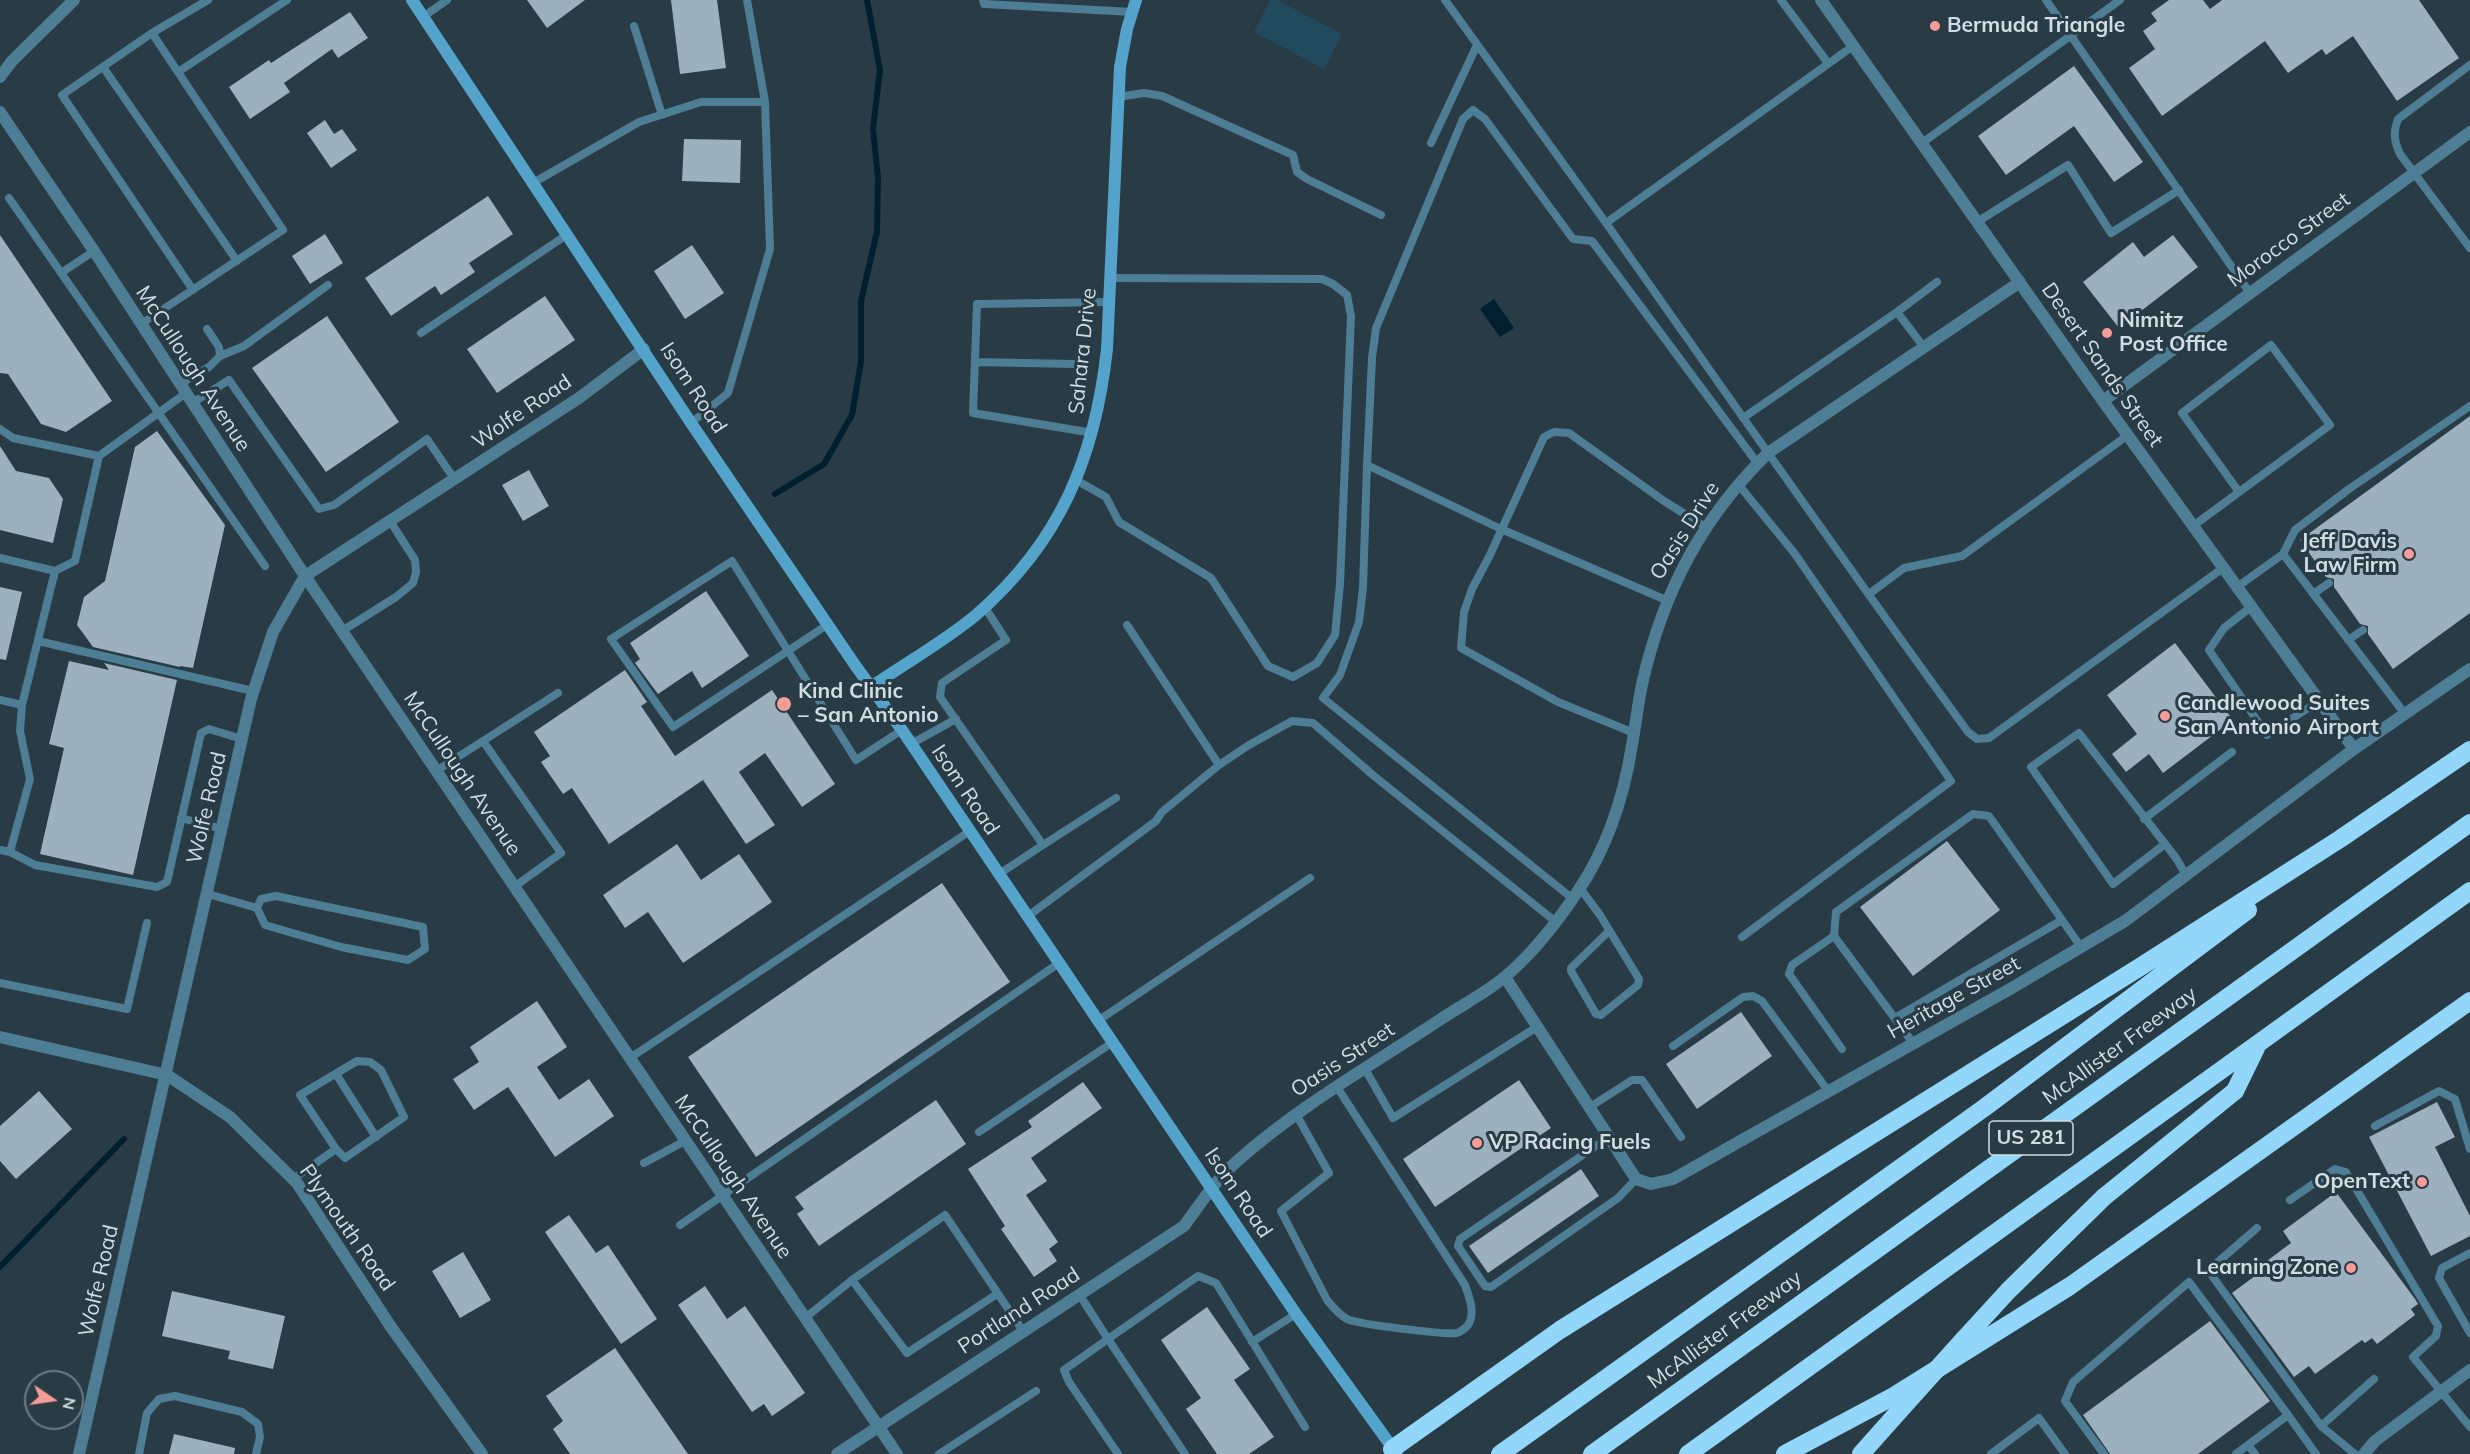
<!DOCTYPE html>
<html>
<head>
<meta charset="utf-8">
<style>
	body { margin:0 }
	#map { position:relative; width:2470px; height:1454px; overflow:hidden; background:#293b44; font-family:Mulish,sans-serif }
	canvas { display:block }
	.north { position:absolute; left:24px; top:1370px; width:60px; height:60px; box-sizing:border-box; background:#293b44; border:2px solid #6d7c84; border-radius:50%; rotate:103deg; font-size:16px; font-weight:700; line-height:24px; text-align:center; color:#d2dde3 }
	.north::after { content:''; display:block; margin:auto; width:21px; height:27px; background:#f59b98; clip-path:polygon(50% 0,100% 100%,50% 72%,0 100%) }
</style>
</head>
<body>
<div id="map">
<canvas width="2470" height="1454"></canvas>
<div class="north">N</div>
</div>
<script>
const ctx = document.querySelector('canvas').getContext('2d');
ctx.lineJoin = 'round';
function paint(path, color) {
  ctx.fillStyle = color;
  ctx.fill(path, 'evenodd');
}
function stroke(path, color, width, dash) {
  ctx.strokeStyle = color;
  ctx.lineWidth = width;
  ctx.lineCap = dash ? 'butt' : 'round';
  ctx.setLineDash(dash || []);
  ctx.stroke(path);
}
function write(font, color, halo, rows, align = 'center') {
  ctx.font = font + ' Mulish,sans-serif';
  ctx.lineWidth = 6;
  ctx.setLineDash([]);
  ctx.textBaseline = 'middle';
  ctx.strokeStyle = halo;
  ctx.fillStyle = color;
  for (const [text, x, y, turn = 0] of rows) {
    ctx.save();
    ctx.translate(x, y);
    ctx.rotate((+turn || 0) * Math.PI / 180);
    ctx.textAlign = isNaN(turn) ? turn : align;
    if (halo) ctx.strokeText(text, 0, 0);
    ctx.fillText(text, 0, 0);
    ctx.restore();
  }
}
paint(new Path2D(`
	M1270 0H1277L1342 34 1324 69 1254 32Z`), '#224a5e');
paint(new Path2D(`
	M1494 299 1514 328 1500 337 1480 309Z`), '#002030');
stroke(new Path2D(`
	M775 494 824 464 852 415 861 361V301L877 232 878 178 873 129 880 70 867 0
	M0 1267 124 1139`), '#002030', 6);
paint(new Path2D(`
	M527 0H585L547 28Z
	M671 0H717L726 68 680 74Z
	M2169 0H2203L2210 9 2222 0H2419L2459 58 2397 101 2353 36 2326 55 2322 49 2288 73 2265 41 2162 116 2129 68 2155 49 2143 31 2157 21 2151 13Z
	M350 12 368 38 338 58 332 49 284 83 290 92 250 119 229 87 269 60 271 63Z
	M2074 66 2143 162 2114 182 2074 126 2006 175 1978 136Z
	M325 120 334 134 342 129 357 150 331 168 307 133Z
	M684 139 741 140 740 183 682 181Z
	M488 196 513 234 469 263 475 272 441 295 435 286 391 316 365 278Z
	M325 234 343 263 310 284 292 256Z
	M0 235 112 401 66 432 41 424 8 374 0 373Z
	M2173 235 2198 267 2119 328 2083 282 2133 242 2144 257Z
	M692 245 724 293 685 319 654 271Z
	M545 296 575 340 497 393 467 349Z
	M327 316 399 422 326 472 252 368Z
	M2470 416V613L2393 669 2368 634V626L2360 624 2334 587V579L2326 577 2300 540Z
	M157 431 225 525 193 668 180 666V667L93 647 77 625 84 597 105 581 135 447Z
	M0 446 16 471 49 478 63 499 53 543 0 530Z
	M529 470 549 506 523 521 502 485Z
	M0 587 22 592 6 660 0 659Z
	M706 591 749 656 702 688 692 671 658 694 635 663 640 659 630 643Z
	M2175 643 2233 720 2163 773 2149 754 2126 772 2112 754 2137 734 2107 695Z
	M69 661 109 670 104 663 177 680 133 875 40 854 64 748 49 744Z
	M625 670 647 702 641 706 675 756 772 690 835 784 802 807 765 753 739 772 775 825 746 844 703 780 609 844 572 788 563 794 541 762 550 756 534 732Z
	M1947 841 2000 910 1913 976 1860 907Z
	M677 844 701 880 739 854 772 902 683 963 648 912 625 928 603 895Z
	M942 883 1010 982 756 1157 688 1057Z
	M537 1001 567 1047 537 1067 559 1100 589 1079 614 1116 555 1157 508 1087 474 1110 453 1079 479 1062 470 1047Z
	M1741 1012 1772 1056 1697 1109 1666 1064Z
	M1519 1080 1551 1128 1435 1207 1403 1159Z
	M1083 1082 1102 1108 1031 1158 1047 1181 1026 1195 1058 1242 1049 1249 1057 1261 1034 1277 1001 1229 1005 1226 968 1169 1032 1127 1028 1121Z
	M39 1091 72 1129 16 1179 0 1161V1126Z
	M936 1100 966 1144 819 1246 797 1214 804 1209 795 1197Z
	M2437 1102 2455 1137 2435 1147 2470 1216V1236L2431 1256 2369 1137Z
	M1581 1169 1599 1196 1488 1273 1469 1246Z
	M2336 1192 2415 1299 2418 1304 2411 1309 2415 1315 2377 1344 2372 1338 2365 1343 2362 1340 2315 1374 2309 1366 2294 1377 2232 1293 2259 1273 2256 1269 2291 1243 2283 1231Z
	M569 1215 596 1253 608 1245 657 1319 621 1344 545 1232Z
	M463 1252 491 1300 460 1318 432 1271Z
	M705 1286 727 1319 745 1306 805 1393 772 1416 764 1404 752 1412 678 1305Z
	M172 1291 285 1316 273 1369 228 1359 230 1351 162 1336Z
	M1207 1307 1250 1369 1234 1380 1274 1437 1249 1454H1217L1186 1409 1201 1398 1161 1340Z
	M2210 1321 2270 1401 2198 1454H2110L2083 1415Z
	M615 1348 688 1454H570L553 1429 563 1421 546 1396Z
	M174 1434 235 1448 234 1454H169Z`), '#9cb1bd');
stroke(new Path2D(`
	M983 0 984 4 1132 12
	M1445 0 1606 223
	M1781 0 1828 63
	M2046 0 2250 293
	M423 17 447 0
	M634 26 662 115
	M152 33 208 0
	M1853 46 1606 223C1726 393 1845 564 1968 732L1977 739 1989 738 2223 568
	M2470 65 2398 119C2393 133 2394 141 2400 154L2470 248
	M103 67 237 261
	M178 72 287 0
	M1118 97 1144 93 1162 96 1293 155 1297 172 1307 179 1381 215
	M1431 143 1477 45
	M1922 143 2120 0
	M533 183 639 122 701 102H765
	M9 198 265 566
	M1977 222 2068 165 2111 233 2179 190
	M61 273 94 251
	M1897 312 1937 282
	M141 324C188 293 235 262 283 230L152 33 62 95 193 290
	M421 333 568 234
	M220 356 244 346 328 285
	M975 362 1074 364
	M180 384 209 367 220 356 219 347 207 329
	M192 403 229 380 319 509 334 505 427 439 455 480
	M1743 418 1897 312 1923 346
	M691 423 728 393 770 249 765 102 747 0
	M0 429 13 438 99 456
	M1093 433 973 413 977 304 1109 302
	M1367 465 1372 358 1376 328 1463 119 1473 110 1485 119 1573 239 1592 241 1758 464
	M1076 480 1106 497 1119 522 1211 578 1268 666 1293 677 1317 663 1335 635 1340 584 1351 316 1347 295 1333 284 1322 279 1110 278
	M1738 484 1795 554 1951 781 1742 937
	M2193 526 2330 425 2271 345 2182 413 2239 492
	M2283 554 2295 530 2349 489 2470 406
	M0 558 55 571
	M2237 587 2283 554 2405 714
	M1869 594 1904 568 1962 556 2128 435
	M2313 594 2329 583
	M984 606 1006 640 942 683 940 697 1043 845 999 874
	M2251 607 2224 628 2209 650 2267 735 2319 701
	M827 625 673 727 611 639 732 561 856 760 902 730
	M1127 625 1219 765
	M342 631 396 597 413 583 416 572 415 560 390 521
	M2348 640 2363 630
	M38 641 253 691
	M0 700 22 705
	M1634 733 1558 702 1461 648 1464 612 1472 589 1489 557 1544 437 1554 432 1569 433 1664 501 1707 528
	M483 741 561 853 514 887
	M911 744 956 719
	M436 771 558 693
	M181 818 222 829
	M2144 819 2232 752
	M2165 844 2113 884 2031 767 2079 733 2176 858 2186 875
	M1043 845 1116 798
	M0 850 10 852 30 779 20 731 22 705 55 571 75 561 99 456 186 393
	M10 852 35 865 157 887 167 882 201 733 209 729 242 739
	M1580 888 1600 915 1639 979 1638 985 1601 1015 1596 1014 1571 971V968L1608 932
	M208 894 257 908 265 925 341 947 408 960 425 949 423 927 276 896 261 899 257 908
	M1573 899 1323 698 1340 675 1359 622 1363 588 1367 465 1501 529 1666 600
	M1028 916 1156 821 1162 812 1219 765 1249 745 1292 721 1313 723 1374 776 1556 922
	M1834 936 1792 965 1789 974 1842 1049
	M0 983 127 1009 147 923
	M1895 1018 2062 920
	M1099 1020 1310 878
	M1913 1043 1834 936 1836 912 1973 814 1989 816 2081 947
	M1673 1046 1743 997 1753 996 1762 1001 1829 1092
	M630 1058 970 831
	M1365 1069 1393 1118 1537 1027
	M336 1074 376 1137
	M1590 1107 1632 1080H1642L1681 1137
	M1296 1114 1329 1173 1281 1211 1327 1300C1333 1307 1338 1314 1347 1319 1356 1324 1445 1335 1457 1333 1460 1332 1466 1328 1468 1325 1476 1313 1469 1297 1465 1285L1337 1087
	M2375 1126 2439 1091 2455 1099 2470 1149
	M979 1132 1113 1042
	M1609 1137 1460 1239 1458 1246 1485 1286 1491 1287 1618 1198 1636 1179
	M644 1163 685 1141
	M293 1179 336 1149 345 1158 404 1117 381 1070 370 1062 357 1061 300 1095 336 1149
	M2290 1200 2335 1169 2346 1172 2438 1326 2436 1336 2413 1357 2470 1427
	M680 1225 1059 963
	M2257 1228 2211 1268 2210 1273 2321 1426 2355 1454
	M2470 1253 2442 1268 2439 1278 2470 1333
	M852 1280 907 1353 997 1294
	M1079 1294 1108 1339 1198 1276 1216 1283 1305 1427
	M805 1318 852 1280 945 1215 1023 1331
	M1252 1342 1296 1314
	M2321 1426 2374 1379
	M2248 1445 2255 1454
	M139 1454 147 1413 159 1399 175 1396 242 1412 258 1424 260 1437 256 1454
	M939 1454 1036 1391
	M1118 1454 1069 1382 1064 1370 1108 1339 1185 1454
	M1991 1454 2039 1418 2065 1454
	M2104 1454 2065 1401 2073 1382 2189 1282 2288 1415
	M2236 1454 2288 1415 2316 1454`), '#4e7d96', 8);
stroke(new Path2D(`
	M1821 0 2103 401 2354 749
	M0 77 12 61 74 0
	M0 112 94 251 305 576 897 1454
	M2103 401 2470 132
	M1505 977 1636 1179 1651 1184 1673 1179 2010 989 2125 921 2354 749 2470 669
	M0 1037 167 1075 230 1117 297 1183 391 1327 482 1454
	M79 1454 251 699 273 632 305 576 579 398 644 349
	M837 1454 1184 1226C1200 1204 1215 1181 1235 1163 1296 1108 1370 1066 1438 1021 1460 1006 1486 993 1506 976 1534 952 1558 921 1578 891 1607 848 1624 796 1632 745 1636 724 1638 701 1643 680 1664 590 1702 518 1768 453L2020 282
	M2364 1454 2375 1441 2470 1370`), '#4e7d96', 12);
stroke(new Path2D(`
	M412 0 691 423 855 665 902 730 1296 1314 1397 1454
	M871 687C904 664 945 641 976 615 1060 542 1095 458 1107 349L1120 67 1127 29 1136 0`), '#54a3cb', 12);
stroke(new Path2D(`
	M1964 1339 2008 1291 2104 1197 2235 1091 2256 1048
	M1392 1449 1560 1330 2140 967 2340 839 2470 750
	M1500 1454 1984 1108 2248 910
	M1592 1454 2470 823
	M1688 1454 2470 891
	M1785 1454 1894 1396 2070 1286 2470 1001
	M1861 1454 1893 1418`), '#92d6fa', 18);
stroke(new Path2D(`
	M1893 1418 1964 1339`), '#92d6fa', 18);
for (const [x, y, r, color] of [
	[1935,26,6,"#f59b98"],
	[2107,333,6,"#f59b98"],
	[2409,554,6,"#f59b98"],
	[784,704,8,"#f59b98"],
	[2165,716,6,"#f59b98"],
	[1477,1143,6,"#f59b98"],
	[2422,1182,6,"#f59b98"],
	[2351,1268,6,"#f59b98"]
]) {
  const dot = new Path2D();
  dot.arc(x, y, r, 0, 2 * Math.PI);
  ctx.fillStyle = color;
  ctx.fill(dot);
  stroke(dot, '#293b44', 2);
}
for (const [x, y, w] of [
	[2031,1138,84]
]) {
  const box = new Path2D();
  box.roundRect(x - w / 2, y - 17, w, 34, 4.5);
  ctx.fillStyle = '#293b44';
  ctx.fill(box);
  stroke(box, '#d2dde3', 1.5);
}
write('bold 20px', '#d2dde3', null, [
	["US 281",2031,1138]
]);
write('bold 21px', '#d2dde3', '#293b44', [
	["Bermuda Triangle",1947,26],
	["Nimitz",2119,321],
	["Post Office",2119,345],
	["Jeff Davis",2397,542,"right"],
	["Law Firm",2397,566,"right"],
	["Kind Clinic",798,692],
	["– San Antonio",798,716],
	["Candlewood Suites",2177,704],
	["San Antonio Airport",2177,728],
	["VP Racing Fuels",1489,1143],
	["OpenText",2410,1182,"right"],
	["Learning Zone",2339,1268,"right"]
], 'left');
write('21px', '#d2dde3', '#293b44', [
	["Morocco Street",2289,240,-36],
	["Sahara Drive",1083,351,-84],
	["Desert Sands Street",2102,365,55],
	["McCullough Avenue",193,369,57],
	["Isom Road",693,388,57],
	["Wolfe Road",522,412,-34],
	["Oasis Drive",1685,531,-58],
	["McCullough Avenue",462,774,56],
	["Isom Road",965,790,56],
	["Wolfe Road",207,808,-77],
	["Heritage Street",1954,998,-29],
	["McAllister Freeway",2120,1046,-36],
	["Oasis Street",1343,1060,-33],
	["McCullough Avenue",733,1177,56],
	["Isom Road",1238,1193,56],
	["Plymouth Road",347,1228,55],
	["Wolfe Road",99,1281,-77],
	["Portland Road",1019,1311,-33],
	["McAllister Freeway",1725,1330,-36]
]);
</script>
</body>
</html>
